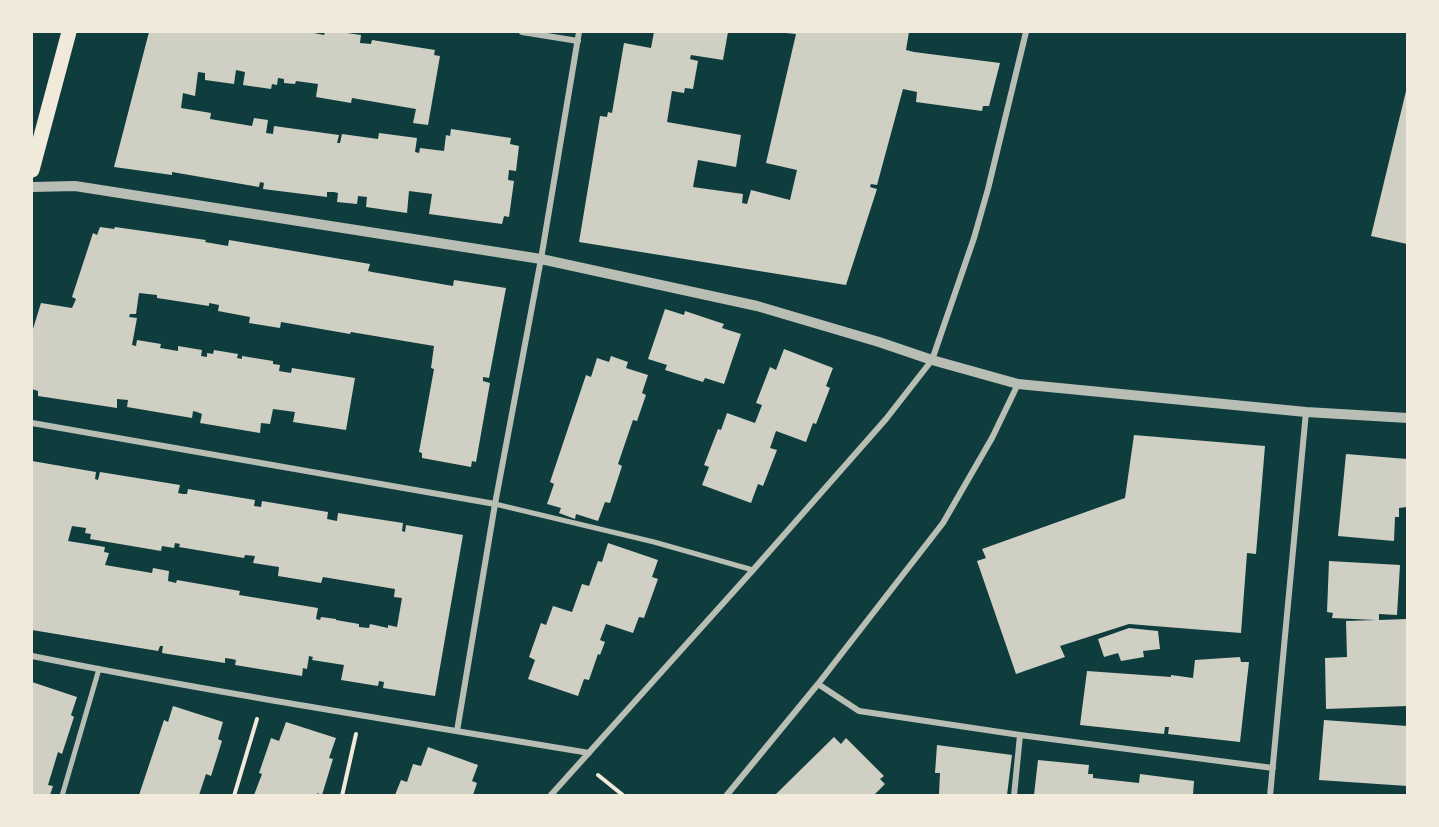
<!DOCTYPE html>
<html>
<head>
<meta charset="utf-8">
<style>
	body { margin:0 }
	#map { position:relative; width:1439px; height:827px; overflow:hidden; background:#0f3d3e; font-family:Commissioner,sans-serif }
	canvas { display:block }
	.frame { position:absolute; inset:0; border:33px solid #f1e9da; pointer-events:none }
</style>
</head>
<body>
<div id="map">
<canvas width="1439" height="827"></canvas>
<div class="frame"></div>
</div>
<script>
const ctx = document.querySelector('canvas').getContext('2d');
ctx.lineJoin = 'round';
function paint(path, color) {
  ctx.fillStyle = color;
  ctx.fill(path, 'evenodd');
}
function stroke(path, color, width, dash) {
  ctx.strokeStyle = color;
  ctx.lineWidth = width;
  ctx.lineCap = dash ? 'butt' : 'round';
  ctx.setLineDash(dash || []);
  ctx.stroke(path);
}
paint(new Path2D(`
	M149 32H309L324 35 325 32H340L361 35 360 43 371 44 372 40 435 50 434 55 440 56 428 125 413 123 416 109 352 98 351 103 316 97 318 84 296 81 295 84 284 83V79L278 78 277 85 272 84 271 89 243 85 245 72 236 70 234 84 205 80V73L198 72 195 96 183 93 181 108 211 113 210 119 252 126 254 118 268 120 266 133 273 134 274 126 339 135 337 143H340L342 134 378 139 379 133 417 138 415 152 419 153 420 148 444 151 446 135 450 136 451 129 511 138 510 144 519 146 516 171 509 170 508 180 514 181 509 217 504 216 502 224 429 214 432 194 409 191 407 213 366 207 367 197 358 196 357 204 337 202 338 193 334 192H327V197L263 189 264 183 260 182 259 187 172 172V175L114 167Z
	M654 32H728L723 60 691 55 690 59 698 61 693 89 685 88 684 93 672 91 667 122 741 135 736 167 698 160 693 187 743 194 742 203 747 204 751 190 790 200 797 170 766 163 796 34 786 33V32H909L906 50 914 52 1000 63 989 106H983L982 111 916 102 917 92 903 89 877 185 871 184 870 187 877 189 846 285 579 242 600 116 607 117 608 112 612 113 624 43 651 48Z
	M1407 87V244L1371 236Z
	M100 227 114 229 115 227 206 240 205 242 228 246 229 240 370 264 368 271 372 272 453 286 454 280 506 288 489 378 483 377V381L490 383 476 462 472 461 471 467 422 458V453L419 452 434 369 431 368 434 346 351 332 350 334 281 322 280 328 249 323 250 317 218 311 219 305 209 303V306L157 298V295L139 293 136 314H130L129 317 137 318 132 345 136 346 137 340 161 344 160 348 178 351V346L202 350 201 356 207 357V353L213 354 214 350 238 354 237 358 242 359V356L273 361V364L280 365 279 371 291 373 292 368 355 378 346 430 293 422 295 412 273 409 270 424 261 423 260 433 200 423 202 414 197 412 193 411 192 418 127 407 128 400 117 399V408L38 396V391L32 389V332L41 303 72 308 76 299 72 297 93 233 97 235Z
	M665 309 684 315 685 311 724 324 722 328 741 334 724 384 705 378 703 382 665 370 667 365 648 359Z
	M784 349 833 368 826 386 830 388 816 424 813 423 806 442 776 431 770 448 777 450 763 486 758 484 751 503 702 485 709 467 704 465 718 429 721 430 727 413 755 423 762 405 756 403 770 367 776 370Z
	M611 356 628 362 626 368 648 375 642 393 646 395 637 421 633 420 618 464 622 466 610 503 605 502 598 521 576 514 575 519 559 513 561 508 547 504 554 484 550 482 586 375 591 377 597 358 609 362Z
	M1134 435 1265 446 1256 554 1247 553 1241 633 1129 624 1060 646 1065 657 1016 674 977 561 986 558 982 549 1125 498Z
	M1346 454 1407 459V507L1399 508V517H1395L1394 541 1338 536Z
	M32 461 96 472 95 479 98 480 100 472 180 485 178 493 183 494H187L188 489 255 500 254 506 261 507 262 501 328 512 327 519 337 521 338 513 403 523 402 531 405 532 406 525 463 535 435 696 383 688 384 682 379 681 378 686 341 680 344 665 312 660 313 657 309 656 307 669 303 668 302 676 235 665 236 660 232 659 225 658V663L162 653 163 646H160L158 651 32 630ZM72 526 86 528 85 533 91 534 90 539 161 551 162 546 174 548 175 543 180 544 179 547 244 558 245 555 255 556 253 563 279 567 278 576 321 583 323 577 395 589 394 597 402 598 397 627 388 625V628L370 624 369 628 359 627V624L336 620V619L321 617 320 620 316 619 318 608 239 595 240 591 177 580 176 583 168 581 169 571 153 568 152 573 105 565 109 553 104 552 105 547 68 541Z
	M608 543 658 560 652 577 658 579 644 618 639 617 633 633 606 624 600 640 605 642 600 655 598 654 589 680 584 679 578 696 528 679 535 660 529 657 541 623 546 625 553 606 572 612 582 584 589 586 598 561 602 562Z
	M1329 561 1400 565 1397 615 1379 614V620L1407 619V706L1326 709 1325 658 1347 657 1346 621 1376 620 1332 618 1333 613 1327 612Z
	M1129 628 1158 631 1160 649 1143 651 1144 657 1121 661 1118 653 1104 657 1098 639Z
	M1240 657 1241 662H1249L1240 742 1168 734 1169 727H1165L1164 734 1080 725 1087 671 1171 677V675L1193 678 1195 660Z
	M32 682 77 697 71 715 74 717 62 754 58 752 48 785 53 786 50 795H32Z
	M173 706 223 722 218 739 222 741 211 776 206 774 199 795H139L164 720 168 722Z
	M1324 720 1407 726V786L1319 780Z
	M286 722 336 738 329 758 333 759 322 795 317 793V795H254L262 774 259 773 271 738 279 741Z
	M834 737 841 744 846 738 884 776 880 779 885 784 874 795H775Z
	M937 745 1012 755 1007 795H942L939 794 940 773H935Z
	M428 747 478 765 472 781 477 783 473 795H395L401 780 407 782 413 764 421 766Z
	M1038 760 1089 765 1088 774H1093V778L1139 783 1140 774 1194 781 1193 795H1034Z`), '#cfcfc3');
stroke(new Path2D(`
	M598 775 624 796
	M234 796 257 719
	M342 796 356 734`), '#f1e9da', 4);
stroke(new Path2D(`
	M495 504 654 542 753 570
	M62 796 99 669`), '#b8beb3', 5);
stroke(new Path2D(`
	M522 32 578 41
	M32 423 495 504
	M32 656C216 693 403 722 589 753
	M818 684 859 711 1020 735 1273 768
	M457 731 495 504 541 259 579 32
	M550 796 753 570 886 419 932 360 974 238 988 189 1026 32
	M726 796 818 684 943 523 992 438 1018 384
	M1014 796 1020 735
	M1270 796 1306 412`), '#b8beb3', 6);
stroke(new Path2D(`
	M32 187 75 186 541 259 757 306 879 342 932 360 1018 384 1306 412 1408 418`), '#b8beb3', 10);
stroke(new Path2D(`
	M32 170 69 32`), '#f1e9da', 15);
</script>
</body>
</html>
